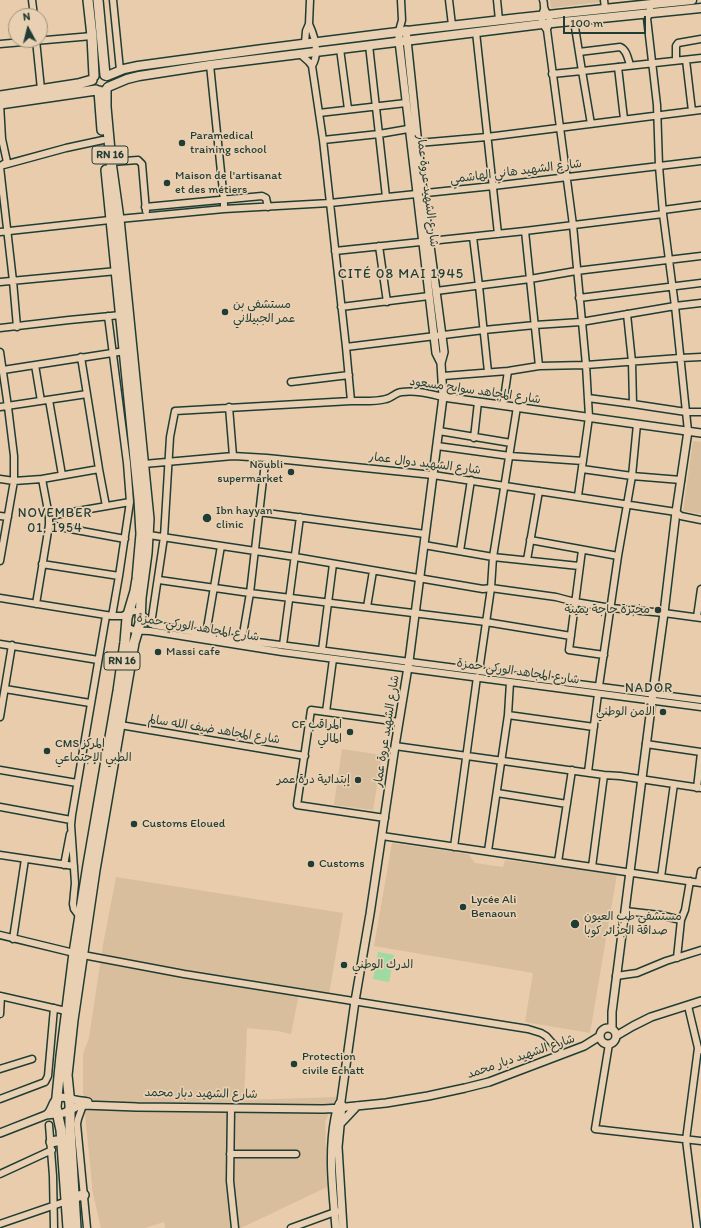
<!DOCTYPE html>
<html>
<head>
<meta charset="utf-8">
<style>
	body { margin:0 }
	#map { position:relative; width:701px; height:1228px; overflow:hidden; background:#e8ccab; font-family:Itim,sans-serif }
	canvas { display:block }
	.north { position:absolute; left:8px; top:8px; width:40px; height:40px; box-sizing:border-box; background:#ead0b2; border:1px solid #999580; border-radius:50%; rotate:353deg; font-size:11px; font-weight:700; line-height:16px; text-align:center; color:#1f3d34 }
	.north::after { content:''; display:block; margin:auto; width:14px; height:18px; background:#1f3d34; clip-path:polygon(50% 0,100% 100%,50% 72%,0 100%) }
	.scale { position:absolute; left:563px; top:16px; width:83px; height:18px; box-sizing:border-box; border:2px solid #1f3d34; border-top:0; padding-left:5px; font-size:12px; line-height:14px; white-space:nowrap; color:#1f3d34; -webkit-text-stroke:3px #ead0b2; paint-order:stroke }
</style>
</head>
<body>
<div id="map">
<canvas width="701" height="1228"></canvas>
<div class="north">N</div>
<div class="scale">100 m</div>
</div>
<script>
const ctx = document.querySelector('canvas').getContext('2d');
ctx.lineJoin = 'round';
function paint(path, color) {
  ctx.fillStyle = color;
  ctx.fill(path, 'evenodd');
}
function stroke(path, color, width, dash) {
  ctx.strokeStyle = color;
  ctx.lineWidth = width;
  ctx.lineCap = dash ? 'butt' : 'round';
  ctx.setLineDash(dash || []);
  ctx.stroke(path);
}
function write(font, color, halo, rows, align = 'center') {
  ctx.font = font + ' Itim,"Playpen Sans Arabic",sans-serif';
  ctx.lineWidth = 3.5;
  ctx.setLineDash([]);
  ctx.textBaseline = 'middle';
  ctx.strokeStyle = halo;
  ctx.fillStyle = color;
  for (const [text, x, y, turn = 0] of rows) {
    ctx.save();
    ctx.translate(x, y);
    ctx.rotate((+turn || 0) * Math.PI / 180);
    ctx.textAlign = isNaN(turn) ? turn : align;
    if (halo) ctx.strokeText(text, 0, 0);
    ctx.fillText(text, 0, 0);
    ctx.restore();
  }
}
paint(new Path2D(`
	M550 0H600V2L551 8Z
	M693 441 701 442V514L683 511Z
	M342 749 382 755 373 810 334 805Z
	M392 843 468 854 475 863 503 867 505 860 617 874 590 1033 525 1022 533 973 374 946Z
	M116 877 343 913 328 1000 299 994 291 1034 278 1031 247 1028 244 1100 337 1097 325 1122 327 1187 241 1228H165L164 1222 145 1228H101L92 1189V1183L83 1094V1054L89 1038 103 945Z`), '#d8be9c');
paint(new Path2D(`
	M378 952 394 955 389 982 373 979Z`), '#9edaa1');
const minor = new Path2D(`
	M32 0 34 16
	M113 0 120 70
	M449 0 452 25
	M497 0 499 20
	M543 0C544 2 544 5 544 7 546 15 553 17 548 27
	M604 0 605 9
	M650 4V13L647 18 657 105 659 166 663 214 675 306 688 431
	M544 9C541 17 541 23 547 30L573 225 586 365 589 417 578 496
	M574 21 582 71 701 58
	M309 24C315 37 320 53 312 66
	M399 31 402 20 401 0
	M476 32 498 234
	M36 40 41 89
	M305 43 306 31 309 24 310 0
	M0 44 92 36
	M369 45 386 197
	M340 49 348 109
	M579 52 620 47C627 50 628 59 630 65
	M300 54 309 62 312 66 323 140 346 347 351 401
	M676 60V46L678 43 701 39
	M686 60 692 111
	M210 65 224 201V209
	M618 67 624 119
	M552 74 582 71 591 124
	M0 104 2 139 7 162 2 165
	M319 113 406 103
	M323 140 379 134 408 129
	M418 143 487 137 701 110
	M111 162 138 160 142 164 146 211
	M0 166 66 148 103 140
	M0 167 13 281 17 327
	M145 207 262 196 266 198 268 207
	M663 210 701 205
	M525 231 539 366
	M0 232 119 219 224 209 330 203 493 186 701 161
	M473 237 479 286 488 372
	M379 246 387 302
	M335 251 525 231 663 214
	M0 282 117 271
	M436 291 530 279 576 271 701 256
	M579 298 701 283
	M341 307 429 296
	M627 314 632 362 633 404
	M108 316 127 463 130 502 119 576 112 616
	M0 328 69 320 121 315
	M346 347 484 330 535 325 581 322 675 306 701 303
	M0 352 8 407 14 456V481L0 561
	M81 357 99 469 106 506
	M35 365 41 401
	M3 370 125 351
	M443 376 508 371 539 366 586 365 680 358 701 357
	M291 382 349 375
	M588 398 633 404 686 412H701
	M49 400 62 475
	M503 405 508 371
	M0 407 87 394
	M229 407 233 456
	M439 431 511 443
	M474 438 478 402
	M437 446 510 456 583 461
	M144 464 233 456 267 458 433 475 676 512 681 516 701 520
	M582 469 632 476 681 480
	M0 479 14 481 42 479 49 516V525L36 604
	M42 479 99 469
	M259 512 425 534
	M0 516 8 517
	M49 516 130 502
	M49 525 125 539
	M149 535 295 557 483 589 491 588 556 597 575 602 611 608 664 613 701 618
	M530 540 618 556
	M424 545 493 557 579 566
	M582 550 569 650 604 655
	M460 551 471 480
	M527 560 539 491
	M42 564 119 576
	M159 580 250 593 486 622 571 636
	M0 598 112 616C115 616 119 616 122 616 128 614 133 608 140 613 145 617 148 622 154 625L242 640 701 700
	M367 607 373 571
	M697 617 701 589
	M151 624 164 537 170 437 175 411 351 401C362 401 375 402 386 399 392 398 396 392 402 392 416 390 430 394 443 397
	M126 625C132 633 141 630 150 631L282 652 701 707
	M206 634 221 546
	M242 640 250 593 264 471 267 458
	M0 644 98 660
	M283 645 300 517
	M322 650 333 564
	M333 659 326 712 399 722
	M479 671 491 588 493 557 517 407
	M599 686 618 556 632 476 637 424
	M5 689 90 703
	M326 712 311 710 297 805 385 818
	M508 715 594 727
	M0 717 12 645
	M120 725 305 756
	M646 744 701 752
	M395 746 604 775 620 776 701 788
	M0 770 77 783
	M588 772 598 694
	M697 788 701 753
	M497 793 567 804
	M0 807 71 820
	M382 836 701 883
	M454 847 477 677
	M488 851 508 715 510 682
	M0 855 74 866
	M558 862 572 770
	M64 865 70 834
	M592 867 604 775
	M661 877 674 784
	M699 882 701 871
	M625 911 660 915 681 920 685 910 690 881
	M80 917 74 909 73 904 75 883 71 825 72 815 106 616
	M0 935 74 953
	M13 939 25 859
	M83 955 184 974 528 1029 541 1033 546 1036 562 1054
	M677 958 681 920
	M616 976 637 973 666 961 701 950
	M0 996 66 1011
	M688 1006 698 1048 701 1050
	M0 1014 1 996
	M609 1044 595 1129 701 1141
	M0 1069 32 1059
	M0 1099 45 1082 48 1076 54 1008
	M83 1105 78 1119 77 1124 87 1228
	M231 1109 230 1181 235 1228
	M49 1125 53 1176 54 1228
	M230 1154H296
	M0 1174 52 1150
	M0 1224 67 1201
	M291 1228 335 1212 342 1211
	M697 1228 686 1140 698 1048`);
const tertiary = new Path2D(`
	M406 30 423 193 442 336 444 352 441 363
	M443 397 701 433
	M600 1036a8 8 0 1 1 16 0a8 8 0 1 1-16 0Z
	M612 1029V1012L652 700 664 613 676 512 688 431
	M616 1036 633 1026 651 1017 701 1001
	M342 1105 338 1147 343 1228
	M46 1115C51 1112 51 1107 54 1102 60 1094 68 1098 75 1100 80 1101 84 1101 88 1102
	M341 1123 357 1106
	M0 1133 46 1115 64 1113 76 1107 83 1105 137 1107 323 1109 342 1108 346 1107 386 1103 428 1096 465 1088 489 1082 584 1046 600 1036
	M336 1228C333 1192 328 1154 335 1118 336 1112 337 1106 341 1101L355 1001 370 914 395 746 409 661 443 397 441 363 436 353 399 41V31`);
const secondary = new Path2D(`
	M107 76 124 69 138 66C322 40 507 18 692 0
	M108 87 127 79 139 76 210 65 542 24 701 8`);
const primary = new Path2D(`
	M88 0 92 36 94 76
	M98 0 105 75
	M99 91 102 130
	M0 96 78 84 92 80
	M0 104 96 90
	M51 1142 62 1140
	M74 1197 84 1195
	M68 1228 61 1130 56 1107 61 1056 74 953 88 865 118 691 125 642 127 618 135 591 137 579 141 534 139 499 106 170
	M76 1228 70 1128V1105L67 1075 73 1020 95 870 134 643 140 623 141 598 147 553 149 519 119 219 111 162 106 107V90`);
stroke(minor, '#1f3d34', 9);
stroke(tertiary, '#1f3d34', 10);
stroke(secondary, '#1f3d34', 11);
stroke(primary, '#1f3d34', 12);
stroke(minor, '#ead0b2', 6);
stroke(tertiary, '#ead0b2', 7);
stroke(secondary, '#ead0b2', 8);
stroke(primary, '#ead0b2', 9);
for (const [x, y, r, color] of [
	[182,143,4,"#1f3d34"],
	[167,183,4,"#1f3d34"],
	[225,312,4,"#1f3d34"],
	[291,472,4,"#1f3d34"],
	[207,518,5,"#1f3d34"],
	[658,610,4,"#1f3d34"],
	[158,652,4,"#1f3d34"],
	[663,712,4,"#1f3d34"],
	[350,732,4,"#1f3d34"],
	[47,751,4,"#1f3d34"],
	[358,780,4,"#1f3d34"],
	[134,824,4,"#1f3d34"],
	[311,864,4,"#1f3d34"],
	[463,907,4,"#1f3d34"],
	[575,924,5,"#1f3d34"],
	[344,965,4,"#1f3d34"],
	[294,1064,4,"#1f3d34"]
]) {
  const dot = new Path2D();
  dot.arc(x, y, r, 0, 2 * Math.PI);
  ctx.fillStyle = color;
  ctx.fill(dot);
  stroke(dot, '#ead0b2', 1.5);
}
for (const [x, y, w] of [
	[110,155,36],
	[122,661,36]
]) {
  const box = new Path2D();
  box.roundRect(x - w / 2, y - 9, w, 18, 3);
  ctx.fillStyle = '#ead0b2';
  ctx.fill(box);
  stroke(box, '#1f3d34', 1);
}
write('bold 11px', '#1f3d34', null, [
	["RN 16",110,155],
	["RN 16",122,661]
]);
write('12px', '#1f3d34', '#ead0b2', [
	["Paramedical",190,136],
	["training school",190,150],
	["Maison de l'artisanat",175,176],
	["et des métiers",175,190],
	["مستشفى بن",233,305],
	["عمر الجبيلاني",233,319],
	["Noubli",283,465,"right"],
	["supermarket",283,479,"right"],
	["Ibn hayyan",216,511],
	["clinic",216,525],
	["مخبزة حاجة يمينة",650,610,"right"],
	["Massi cafe",166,652],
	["الأمن الوطني",655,712,"right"],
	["CF المراقب",342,725,"right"],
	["المالي",342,739,"right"],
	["CMS المركز",55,744],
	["الطبي الإجتماعي",55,758],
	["إبتدائية درة عمر",350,780,"right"],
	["Customs Eloued",142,824],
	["Customs",319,864],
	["Lycée Ali",471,900],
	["Benaoun",471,914],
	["مستشفى طب العيون",584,917],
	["صداقة الجزائر كوبا",584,931],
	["الدرك الوطني",352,965],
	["Protection",302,1057],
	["civile Echatt",302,1071]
], 'left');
write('12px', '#1f3d34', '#ead0b2', [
	["شارع الشهيد هاني الهاشمي",516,172,-7],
	["شارع الشهيد عروة عمار",427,191,83],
	["شارع المجاهد سوايح مسعود",475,391,8],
	["شارع الشهيد دوال عمار",425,464,7],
	["شارع المجاهد الوركي حمزة",198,628,9],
	["شارع المجاهد الوركي حمزة",518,672,8],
	["شارع المجاهد ضيف الله سالم",214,730,9],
	["شارع الشهيد عروة عمار",387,731,-81],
	["شارع الشهيد دبار محمد",521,1057,-19],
	["شارع الشهيد دبار محمد",201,1094,1]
]);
ctx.letterSpacing = '1px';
write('13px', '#1f3d34', '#ead0b2', [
	["NOVEMBER",55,514],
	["01, 1954",55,529],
	["NADOR",649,689]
]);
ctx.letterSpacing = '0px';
ctx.letterSpacing = '1px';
write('14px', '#1f3d34', '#ead0b2', [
	["CITÉ 08 MAI 1945",401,274]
]);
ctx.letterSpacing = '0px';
</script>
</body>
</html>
